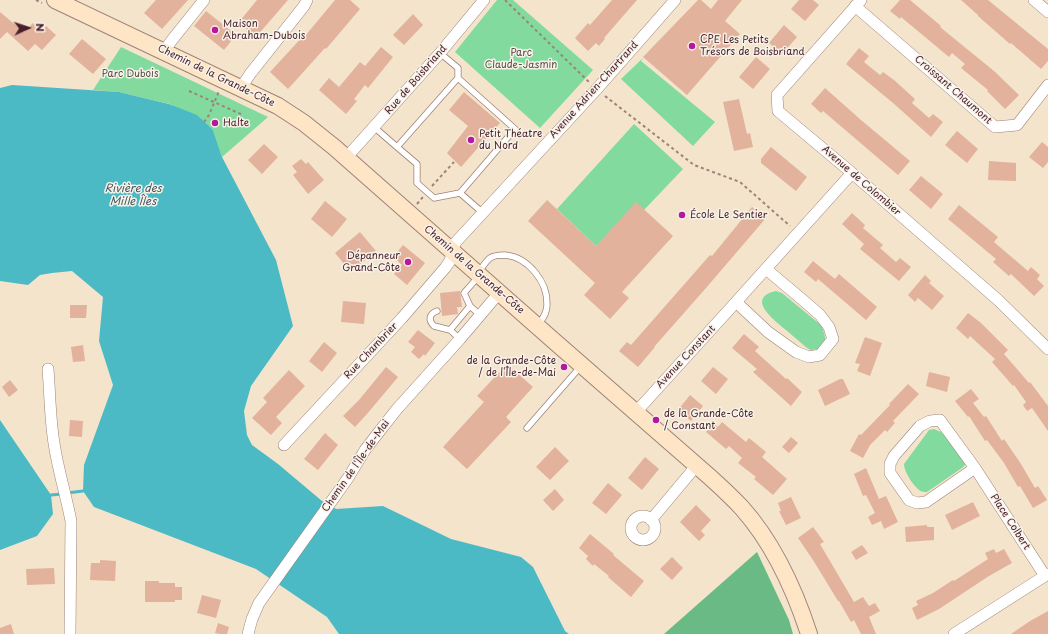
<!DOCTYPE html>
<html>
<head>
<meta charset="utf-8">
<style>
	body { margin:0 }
	#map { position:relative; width:1048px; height:634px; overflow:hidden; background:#f3e4cb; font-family:"Playpen Sans",sans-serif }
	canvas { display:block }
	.north { position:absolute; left:8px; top:8px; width:40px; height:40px; -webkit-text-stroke:3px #f7f3e8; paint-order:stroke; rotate:87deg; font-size:11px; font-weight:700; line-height:16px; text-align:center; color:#4a1f2b }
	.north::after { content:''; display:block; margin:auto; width:14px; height:18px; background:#4a1f2b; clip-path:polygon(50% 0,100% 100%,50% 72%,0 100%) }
</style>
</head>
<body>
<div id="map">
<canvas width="1048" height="634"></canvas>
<div class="north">N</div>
</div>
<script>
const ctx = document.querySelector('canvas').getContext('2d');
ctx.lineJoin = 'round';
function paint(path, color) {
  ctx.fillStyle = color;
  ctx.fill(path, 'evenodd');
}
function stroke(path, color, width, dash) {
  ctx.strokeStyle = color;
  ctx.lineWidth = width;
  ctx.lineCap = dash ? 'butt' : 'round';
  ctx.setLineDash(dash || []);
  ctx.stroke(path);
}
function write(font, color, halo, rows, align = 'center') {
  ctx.font = font + ' "Playpen Sans",sans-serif';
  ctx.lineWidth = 3;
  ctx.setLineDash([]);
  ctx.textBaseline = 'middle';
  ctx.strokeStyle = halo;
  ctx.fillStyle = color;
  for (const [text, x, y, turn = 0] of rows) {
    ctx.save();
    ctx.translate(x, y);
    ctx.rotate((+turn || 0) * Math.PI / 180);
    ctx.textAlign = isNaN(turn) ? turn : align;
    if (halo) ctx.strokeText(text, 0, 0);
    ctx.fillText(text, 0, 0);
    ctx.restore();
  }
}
paint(new Path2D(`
	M497 0H513L593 70 540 128 455 52Z
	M121 47 268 117 222 157 213 130 170 104 119 92 93 90Z
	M643 58 641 61 715 122 693 146 621 79Z
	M634 124 683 169 644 210 596 246 557 209Z
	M776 291 782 293 822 326 825 337V341L819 349 811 350 807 348C800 342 793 336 786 330 774 320 745 298 776 291Z
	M934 429 941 432 965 459 966 464 962 468 927 492C923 492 921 492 918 489 912 484 904 471 904 464L929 430Z`), '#82da9e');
paint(new Path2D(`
	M757 552 789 620 793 634H664Z`), '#69ba85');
paint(new Path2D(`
	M12 85 119 92 169 104 197 115 213 130 222 157 276 260 293 326 251 386 244 411 247 435 252 445 278 464 322 501 336 509 383 506 451 539 521 557 533 567 565 631 569 634H339L327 617 256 569 94 507 83 491 84 465 113 385 99 341 103 297 72 271 52 273 40 275 28 285 0 281V88Z
	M0 420 51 495 53 514 37 536 0 550Z`), '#4bbac4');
stroke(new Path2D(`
	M67 493 83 491
	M51 495 62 494`), '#4bbac4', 3);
paint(new Path2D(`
	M156 0H188L162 29 144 13Z
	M257 0H288L256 37 239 22Z
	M335 0H350L360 9 326 49 325 48 288 89 270 72 304 35 305 36Z
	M612 0H637L604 38 605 39 599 46 596 43 588 51 575 38 588 23 590 25Z
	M698 0H701L711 9 718 0H742L725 21 740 34 687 95 643 57Z
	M799 0H813L819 5 805 21 791 9Z
	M900 0H910L941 26 940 27 994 71 1019 95 1005 109 987 91 988 90 961 68 965 64 952 53 949 57 901 17 900 19 890 11Z
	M961 0H988L1048 49V61L1041 69 1011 43 1010 44 978 16V15Z
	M206 11 236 35 224 50 194 26Z
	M0 12 24 32 33 23 42 31 46 26 56 35 42 50 35 44 28 51 7 32 0 39Z
	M413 14 423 25 404 45 393 35Z
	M784 25 797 37 782 54 769 43Z
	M82 39 106 59 93 74 69 54Z
	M381 47 393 57 368 88 365 85 354 99 357 101 346 114 319 90 329 78 339 87 360 62 365 66Z
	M859 48 869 56 864 62 880 75 883 72 894 80 915 99 912 103 929 118 933 114 943 122 931 137 893 103 846 64Z
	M756 57 770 69 753 89 739 77Z
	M825 88 861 120 910 161 898 175 823 111 821 113 811 104Z
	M464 92 500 123 461 167 447 153 468 126 449 110Z
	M739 99 747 134 750 133 753 147 734 151 723 102Z
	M957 131 978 149 967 163 945 145Z
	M1042 142 1048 147V162L1043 168 1029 157Z
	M264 144 278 157 262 174 248 160Z
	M771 147 807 177 796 191 761 163V159Z
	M301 159 306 164 308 162 324 180 308 194 293 175 297 172 292 166Z
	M989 161 1016 163V181L988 180Z
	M921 176 943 194 931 209 909 190Z
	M547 200 596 246 636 202 673 236 622 292 629 298 610 319 584 295 595 283 528 221Z
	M325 201 347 219 332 237 311 219Z
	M959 205 998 237 994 242 1028 271 1031 267 1040 275 1037 279 1044 286 1034 296 1011 274 1009 276 993 262 996 259 948 219Z
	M752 207 766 218 706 288 654 347H655L638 367 619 351 627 342 631 345 710 255 712 256Z
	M852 213 865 225 863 228 883 245 880 248 896 262 900 258 911 267 899 281 860 249 864 244 842 224Z
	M360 232 376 251 351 272 335 253Z
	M403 245 425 263 407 285 394 274 402 265 393 257Z
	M813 261 835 279 839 274 877 307 866 320 818 279 816 282 804 272Z
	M925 275 931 281 929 283 944 296 932 310 918 298 915 302 908 295Z
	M460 291 462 307H457L458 314 442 316 440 293Z
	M343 301 366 303 364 324 341 322Z
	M70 305H87L86 318H70Z
	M968 313 981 323 1008 350 1004 354 1029 383 1030 382 1048 406V431L1032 408 1027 411 1023 405 1026 402 1014 385 1013 386 992 362 995 359 970 336 968 339 956 328Z
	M418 330 435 343 425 356 424 354 419 359 411 352 415 347 408 342Z
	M744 334 759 347 755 351 786 379 787 378 802 392 791 406 753 372 757 369 732 348Z
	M865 337 882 343 870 376 857 371 860 364 855 363Z
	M324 342 337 353 322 372 309 361Z
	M83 345 85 361 73 362 71 347Z
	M507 364 533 387 506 417 511 422 467 469 443 447 484 402 477 396Z
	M386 367 398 377 367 414 355 427 343 416 359 400Z
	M713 367 728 379 716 394 701 381Z
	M289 370 305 386 276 417 282 423 271 435 252 418 267 402 263 398Z
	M929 372 950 377 947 392 926 386Z
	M840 379H843L850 394 825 406 818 390Z
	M10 380 18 390 9 397 2 387Z
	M908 384 919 394 893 421 895 423 887 432 885 430 870 445 863 458 850 451 859 434 861 435 890 405 889 404Z
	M971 389 979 399 973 403 984 417 986 416 1002 441 1004 439 1021 464 1035 488 1038 486 1047 500 1033 508 1020 486 1018 487 1004 463 987 440 985 441 969 416 968 417 955 401Z
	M690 395 703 406 691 421 678 410Z
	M70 420 83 421 82 437 69 436Z
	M722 422 746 442 749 438 766 452 762 457 787 479 773 495 754 479 756 477 738 463 742 458 729 446 726 449 706 432 713 423 718 427Z
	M325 433 338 445 318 470 304 459Z
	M791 437 798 443 789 453 782 447Z
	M555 447 569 461 550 480 536 467Z
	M645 457 659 469 642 490 628 478Z
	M866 468 879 499 886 496 898 522 884 529 881 521 872 525 868 517 875 513 866 495 863 496 854 474Z
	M608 483 622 495 606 514 592 503Z
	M555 489 564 500 553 511 543 500Z
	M791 497 801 518 786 525 779 511H781L778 503Z
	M973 502 980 516 952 530 945 515Z
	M696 505 711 520 701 531 705 535 699 541 680 522Z
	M927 525V527H934V540L906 542 905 527Z
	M813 527 824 542 820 544 854 602 863 597 869 606 875 603 880 611 869 617 876 634H861L854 620 851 622 839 601H838L813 560 798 538Z
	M590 534 614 554 613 555 644 581 631 597 608 577 609 576 594 564 593 566 586 559 588 556 579 548Z
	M862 545 868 553 856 560 851 552Z
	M994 549 996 553 1004 549 1012 563 989 576 939 609 917 620 912 608 918 605 916 601 933 593 953 580 954 581 988 559 985 553Z
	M672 557 683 568 672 580 660 569Z
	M100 560 116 561 115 581 90 580 91 563H100Z
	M54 568 55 584 27 585 26 569Z
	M145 581H159V583H175V587H182V600H175V602H145Z
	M202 595 221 600 216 618 197 613Z
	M1048 611V634H1011L1030 621Z
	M218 623 229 627 227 634H220L215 633Z
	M11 624 14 634H0V628Z`), '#e3b29c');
const lane = new Path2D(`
	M440 53 458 68V78L515 129 460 193 483 213
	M374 127 397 147 458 78
	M397 147 417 164V183L434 198 460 193
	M478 273C482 268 485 262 490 258 494 255 500 255 505 255 528 257 548 282 547 305 547 313 543 318 539 324
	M470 306 480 315
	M437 311C429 314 428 320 434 326L450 330
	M460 339 450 330 470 306 464 293 479 276
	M527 428 581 366`);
const street = new Path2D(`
	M861 0 777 95 778 111 852 173 998 300 1048 349
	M1034 0 1048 12
	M855 6 995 127 1017 125 1048 85
	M164 51 172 40 204 0
	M241 88 250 74 304 6 307 0
	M346 158 440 53 484 0
	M736 302 768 332 796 352 809 357 820 355 833 339 829 327 820 315 804 301 766 269
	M48 369C50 393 50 419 54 443 58 470 66 495 71 521L70 634
	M636 412 736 302 852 173
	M284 445 402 318 445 268 450 261 455 243 596 90 675 0
	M975 468 926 502 917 503 909 500 890 473V464L894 456 920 426 930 421 940 420 975 468 1045 576
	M631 528a12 12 0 1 1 24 0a12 12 0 1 1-24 0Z
	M651 520 697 465
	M248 634 252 619 259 603 348 478 365 450 375 437 397 409 460 339 499 293
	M954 634 1048 574`);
const secondary = new Path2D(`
	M55 0 278 106 304 123 334 147 554 341 711 478C722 488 732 497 742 508 774 544 794 588 809 634`);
stroke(lane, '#9e827b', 7);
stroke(street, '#9e827b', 12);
stroke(secondary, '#9e827b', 18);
stroke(new Path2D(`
	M36 0 42 3
	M505 0 590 83
	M189 91 243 115
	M605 96 694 165 740 182 790 226
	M204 122 209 115 219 91
	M432 186 454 162
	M417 204 423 197`), '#9e827b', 2, [3, 3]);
stroke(lane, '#fff', 5.5);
stroke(street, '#fff', 11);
stroke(secondary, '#fde5c5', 16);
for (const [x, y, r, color] of [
	[215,30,4,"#b5179e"],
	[692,46,4,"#b5179e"],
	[215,123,4,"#b5179e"],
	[471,140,4,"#b5179e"],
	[682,215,4,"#b5179e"],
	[408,262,4,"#b5179e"],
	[564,367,4,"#b5179e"],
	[656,420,4,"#b5179e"]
]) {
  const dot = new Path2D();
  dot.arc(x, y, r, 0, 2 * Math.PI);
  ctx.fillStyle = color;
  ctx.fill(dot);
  stroke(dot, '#f7f3e8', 1.5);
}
write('10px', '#4a1f2b', '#f7f3e8', [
	["Maison",223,24],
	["Abraham-Dubois",223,36],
	["CPE Les Petits",700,40],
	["Trésors de Boisbriand",700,52],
	["Halte",223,123],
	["Petit Théatre",479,134],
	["du Nord",479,146],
	["École Le Sentier",690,215],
	["Dépanneur",400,256,"right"],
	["Grand-Côte",400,268,"right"],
	["de la Grande-Côte",556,361,"right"],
	["/ de l'Île-de-Mai",556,373,"right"],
	["de la Grande-Côte",664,414],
	["/ Constant",664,426]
], 'left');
write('10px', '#584e48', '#f7f3e8', [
	["Parc",521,53],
	["Claude-Jasmin",521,65],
	["Parc Dubois",130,74]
]);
write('10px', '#4a1f2b', '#f7f3e8', [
	["Chemin de la Grande-Côte",216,76,26],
	["Rue de Boisbriand",416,80,-49],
	["Avenue Adrien-Chartrand",594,90,-48],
	["Croissant Chaumont",953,90,41],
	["Avenue de Colombier",861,181,41],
	["Chemin de la Grande-Côte",474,270,41],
	["Rue Chambrier",371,351,-47],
	["Avenue Constant",686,357,-47],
	["Chemin de l'Île-de-Mai",356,466,-55],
	["Place Colbert",1010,522,57]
]);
write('italic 11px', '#4a5561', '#f7f3e8', [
	["Rivière des",133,189],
	["Mille Îles",133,202]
]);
</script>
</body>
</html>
